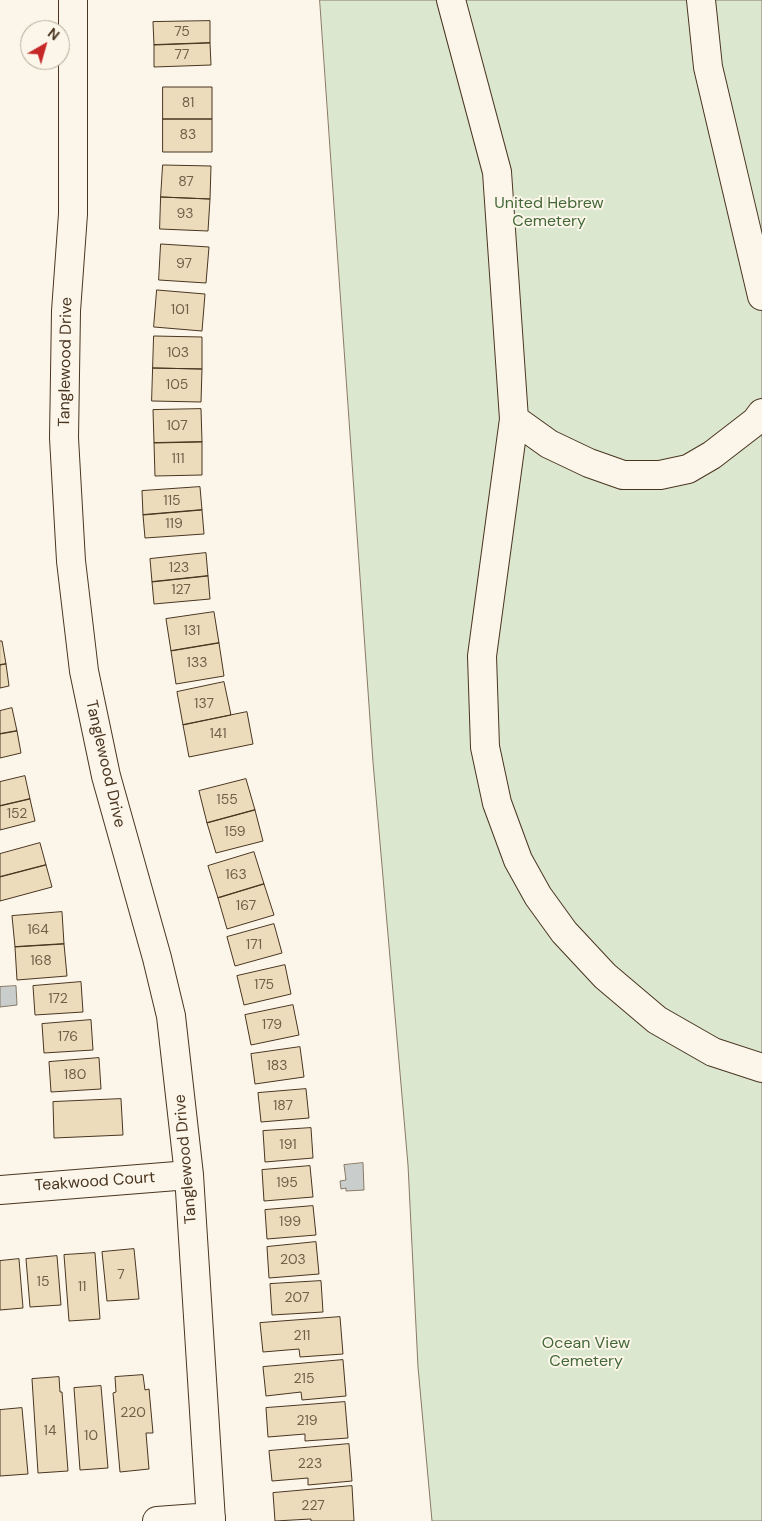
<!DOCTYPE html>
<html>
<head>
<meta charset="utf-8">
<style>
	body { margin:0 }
	#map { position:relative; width:762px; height:1521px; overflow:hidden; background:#fbf6e9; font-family:"DM Sans",sans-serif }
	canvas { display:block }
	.north { position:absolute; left:20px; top:20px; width:50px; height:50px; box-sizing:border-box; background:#fbf6e9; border:1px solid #b4a999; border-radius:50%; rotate:38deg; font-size:14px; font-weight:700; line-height:20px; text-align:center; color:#4a3520 }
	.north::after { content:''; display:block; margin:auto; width:18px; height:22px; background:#c62828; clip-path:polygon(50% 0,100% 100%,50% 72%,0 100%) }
</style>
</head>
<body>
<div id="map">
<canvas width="762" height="1521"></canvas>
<div class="north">N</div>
</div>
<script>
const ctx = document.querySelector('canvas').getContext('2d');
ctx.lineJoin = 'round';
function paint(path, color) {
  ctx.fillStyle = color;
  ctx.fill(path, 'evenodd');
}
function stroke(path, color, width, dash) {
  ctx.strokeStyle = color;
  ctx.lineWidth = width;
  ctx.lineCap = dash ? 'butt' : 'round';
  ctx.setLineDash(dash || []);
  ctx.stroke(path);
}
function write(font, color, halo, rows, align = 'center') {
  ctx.font = font + ' "DM Sans",sans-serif';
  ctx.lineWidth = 4;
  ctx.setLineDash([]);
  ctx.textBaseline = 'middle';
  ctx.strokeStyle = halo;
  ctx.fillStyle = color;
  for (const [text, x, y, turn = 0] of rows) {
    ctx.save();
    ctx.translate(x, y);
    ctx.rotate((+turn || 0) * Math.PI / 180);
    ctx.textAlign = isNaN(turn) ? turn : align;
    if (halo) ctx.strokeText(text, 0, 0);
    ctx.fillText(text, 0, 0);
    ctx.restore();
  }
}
const green = new Path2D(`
	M320 0H762V1521H432L418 1367 408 1165 373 762Z`);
paint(green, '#dce7d0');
stroke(green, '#887966', 1);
const water = new Path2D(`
	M16 986 17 1005 0 1007V987Z
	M363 1163 364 1190 346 1191V1188L341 1189 340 1181 346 1180 344 1165Z`);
paint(water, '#c9cecd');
stroke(water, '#887966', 1);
const building = new Path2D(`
	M210 21V43L154 45 153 22Z
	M210 43 211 65 154 67V45Z
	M163 87H212V119H163Z
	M163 119H212V152H163Z
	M163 165 211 166 210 199 161 197Z
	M161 197 210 199 208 231 160 229Z
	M161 244 209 247 206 283 159 280Z
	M157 290 205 294 202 331 154 327Z
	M154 336 202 337V369L153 368Z
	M153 368 202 369 201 402 152 401Z
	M201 409 202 442 154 443 153 410Z
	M202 442V475L155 476 154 443Z
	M200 487 202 510 143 515 142 491Z
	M202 510 204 534 145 538 143 515Z
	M206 553 208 576 152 582 150 559Z
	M208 576 210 599 154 604 152 582Z
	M214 612 219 643 171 651 166 619Z
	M0 641H2L6 664 0 665Z
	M219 643 224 676 176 684 171 651Z
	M6 664 9 686 0 688V665Z
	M224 682 231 715 183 725 177 692Z
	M12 708 17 731 0 734V711Z
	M247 712 253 744 189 757 183 725Z
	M17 731 21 753 0 758V734Z
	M25 776 30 799 0 806V782Z
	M246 779 255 810 207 823 199 791Z
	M30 799 35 821 0 830V806Z
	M255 810 263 841 216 853 207 823Z
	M40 843 46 865 0 877V854Z
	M254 852 264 884 218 898 208 866Z
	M46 865 52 887 0 901V877Z
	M264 884 274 915 227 929 218 898Z
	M62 912 64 944 15 947 12 916Z
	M274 924 282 953 235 966 227 937Z
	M64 944 67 976 17 980 15 947Z
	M285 965 291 994 244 1005 237 976Z
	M81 982 83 1012 35 1015 33 986Z
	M293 1005 299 1035 251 1045 245 1015Z
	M91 1020 93 1050 44 1053 42 1024Z
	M300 1047 304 1077 255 1084 251 1054Z
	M99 1058 101 1089 51 1092 49 1062Z
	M306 1089 309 1118 261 1122 258 1093Z
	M121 1099 123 1135 54 1138 53 1102Z
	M311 1128 313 1158 265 1162 263 1131Z
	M310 1166 313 1197 264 1201 262 1170Z
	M313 1206 316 1235 267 1239 265 1210Z
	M316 1242 319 1274 269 1278 267 1247Z
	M134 1249 139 1299 107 1301 102 1252Z
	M95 1253 100 1319 69 1321 64 1255Z
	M57 1256 61 1305 30 1307 26 1259Z
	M19 1259 23 1308 0 1310V1261Z
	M321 1281 323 1312 272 1315 270 1284Z
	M340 1317 343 1354 300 1357 299 1349 263 1352 260 1323Z
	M343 1360 346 1396 302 1400 301 1392 266 1396 263 1367Z
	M143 1375 145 1390 149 1389 153 1433H146L149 1469 120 1472 113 1393 116 1392 115 1377Z
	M59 1377 60 1392H62L68 1471 38 1473 32 1379Z
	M101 1386 108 1468 80 1470 74 1388Z
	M345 1402 348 1438 305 1441V1434L268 1437 266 1408Z
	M22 1408 28 1474 0 1476V1410Z
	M349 1444 352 1481 308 1485V1478L272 1481 269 1451Z
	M352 1486 354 1521H311V1519L275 1521 273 1493Z`);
paint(building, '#ecdcbc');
stroke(building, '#4a3520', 1);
const minor = new Path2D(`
	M73 0V214L66 311 64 438 71 561 84 671 106 776 157 958 171 1016 189 1175 211 1521
	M451 0 497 172 514 419 482 656 485 747 497 803 518 860 538 896 564 932 605 976 657 1020 713 1052 762 1068
	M701 0 708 67 762 296
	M514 419 549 444 589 463 623 475H660L688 469 712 455 756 421 762 413
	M0 1190 189 1175
	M157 1521 211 1517`);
stroke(minor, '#4a3520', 30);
stroke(minor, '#fbf6e9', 28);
write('14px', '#725f47', null, [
	["75",182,32],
	["77",182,55],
	["81",188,103],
	["83",188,135],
	["87",186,182],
	["93",185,214],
	["97",184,264],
	["101",180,310],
	["103",178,353],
	["105",177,385],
	["107",177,426],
	["111",178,459],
	["115",172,501],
	["119",174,524],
	["123",179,568],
	["127",181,590],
	["131",192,631],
	["133",197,663],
	["137",204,704],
	["141",218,734],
	["155",227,800],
	["152",17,814],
	["159",235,832],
	["163",236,875],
	["167",246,906],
	["164",38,930],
	["171",254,945],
	["168",41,961],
	["175",264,985],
	["172",58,999],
	["179",272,1025],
	["176",68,1037],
	["183",277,1066],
	["180",75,1075],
	["187",283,1106],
	["191",288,1145],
	["195",287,1183],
	["199",290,1222],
	["203",293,1260],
	["7",121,1275],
	["15",43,1282],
	["11",82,1287],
	["207",297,1298],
	["211",302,1336],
	["215",304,1379],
	["220",133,1413],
	["219",307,1421],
	["14",50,1431],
	["10",91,1436],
	["223",310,1464],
	["227",313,1506]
]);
write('16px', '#436837', '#fbf6e9', [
	["United Hebrew",549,204],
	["Cemetery",549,222],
	["Ocean View",586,1344],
	["Cemetery",586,1362]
]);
write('16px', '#4a3520', '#fbf6e9', [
	["Tanglewood Drive",66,362,-89],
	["Tanglewood Drive",105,764,77],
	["Tanglewood Drive",186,1159,-95],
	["Teakwood Court",95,1182,-4]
]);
</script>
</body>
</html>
